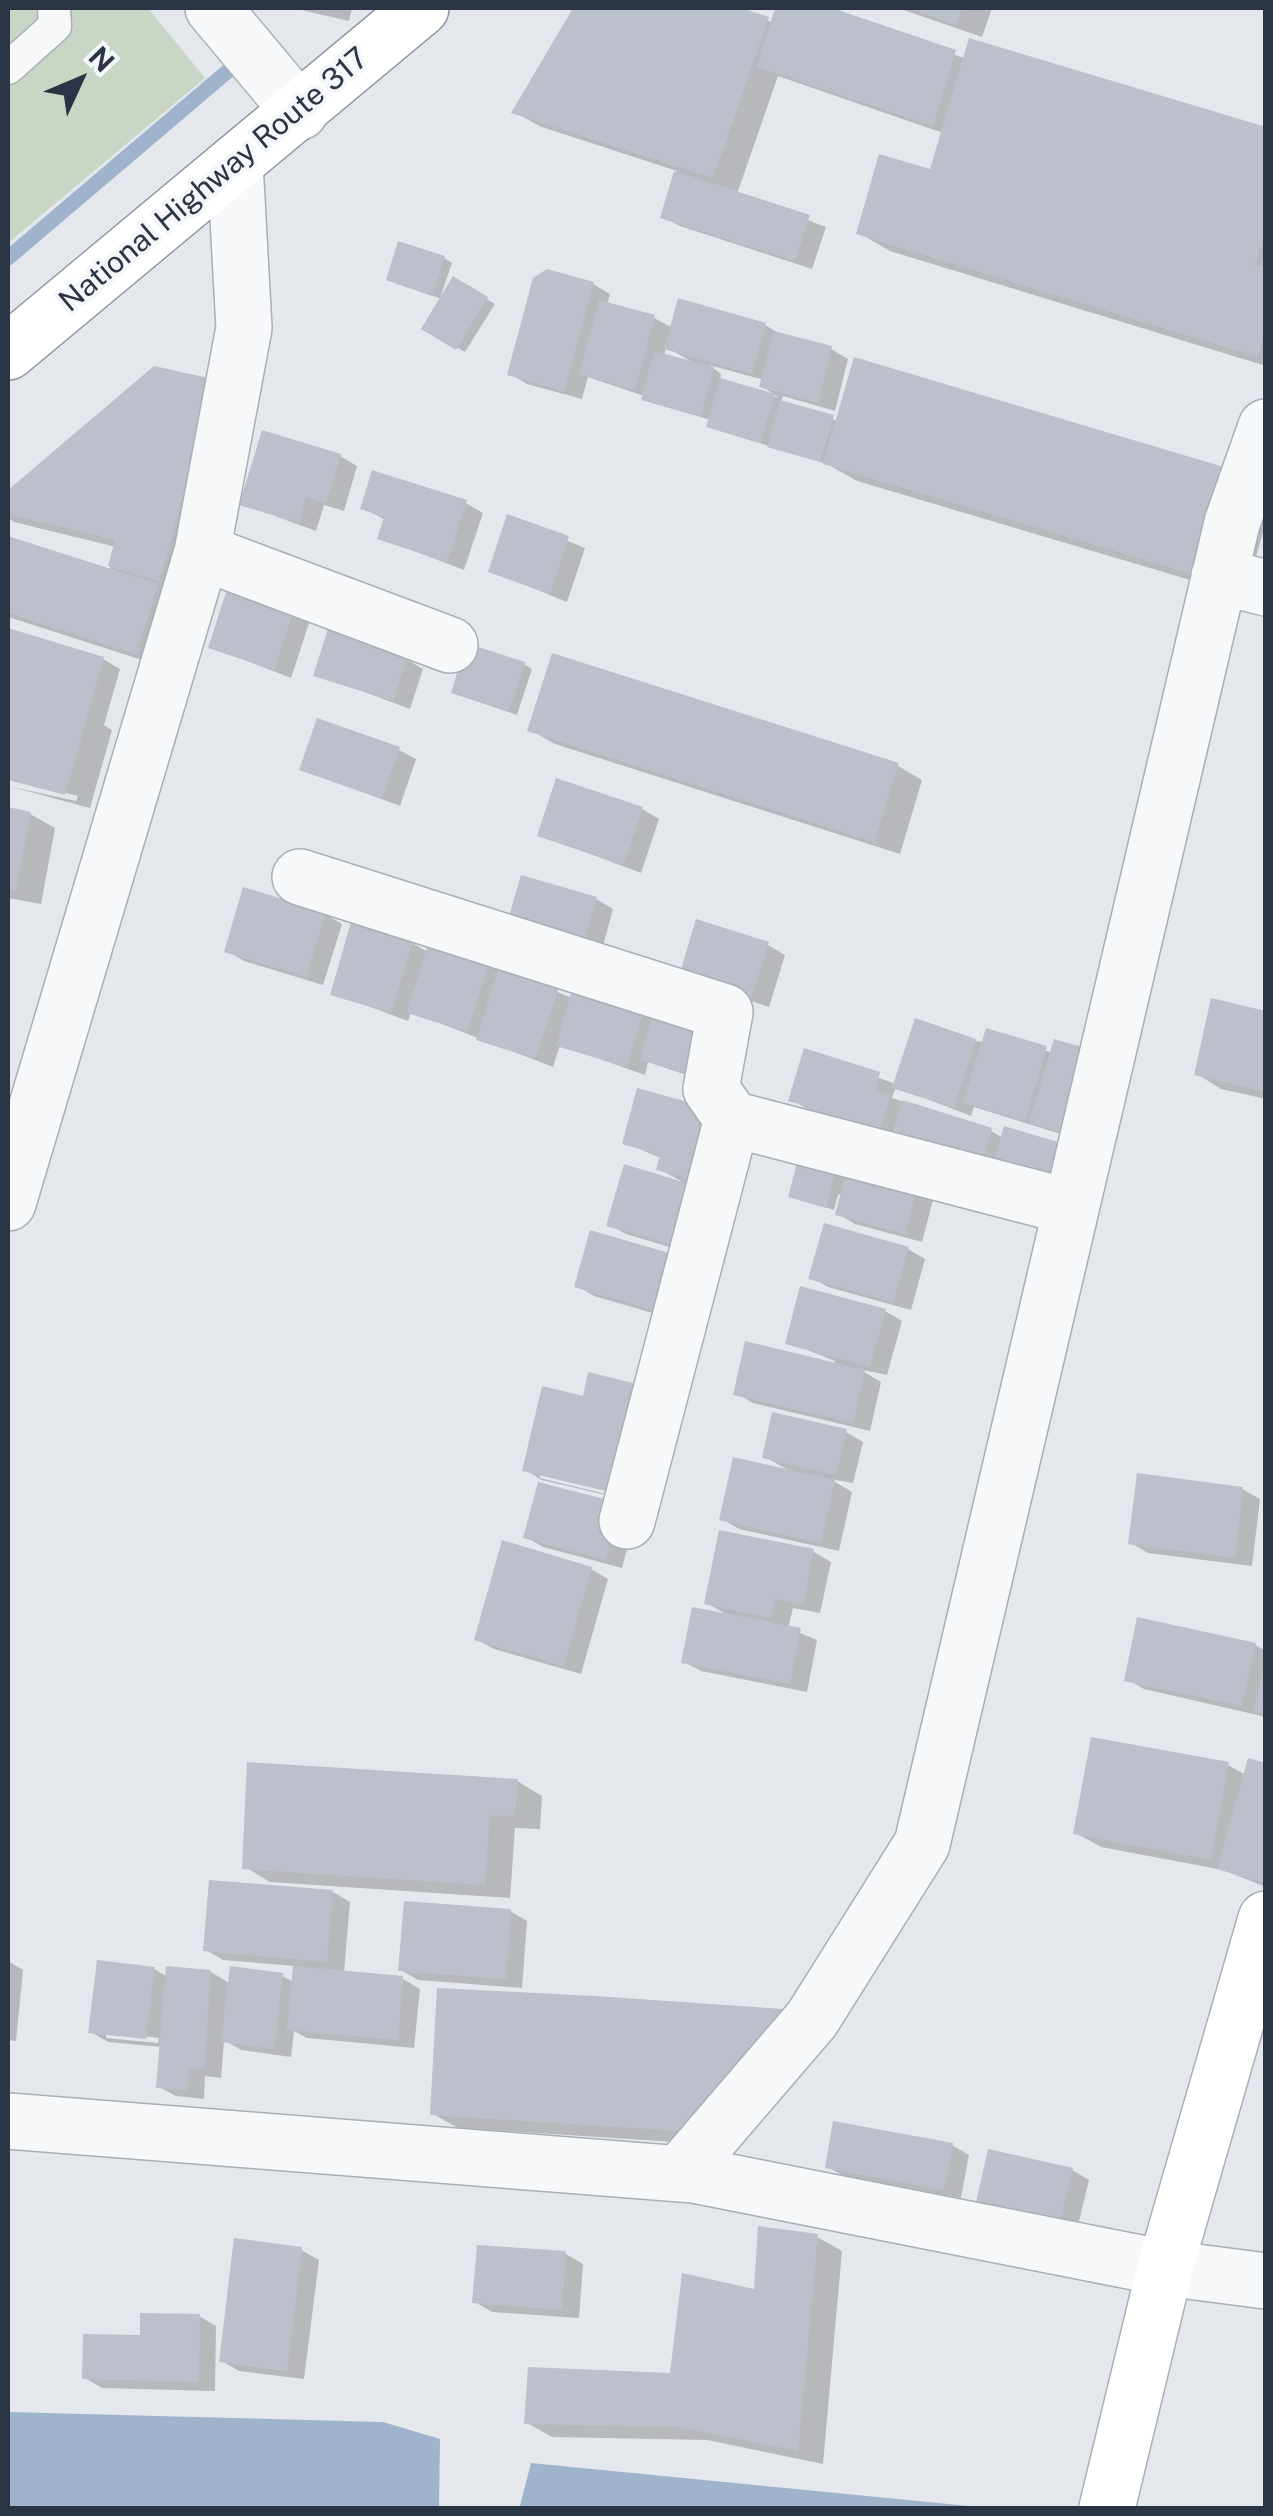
<!DOCTYPE html>
<html>
<head>
<meta charset="utf-8">
<style>
	body { margin:0 }
	#map { position:relative; width:1273px; height:2516px; overflow:hidden; background:#e4e7ec; font-family:"Public Sans",sans-serif }
	canvas { display:block }
	.frame { position:absolute; inset:0; border:10px solid #2b3445; pointer-events:none }
	.north { position:absolute; left:30px; top:30px; width:100px; height:100px; -webkit-text-stroke:8px #f4f6f9; paint-order:stroke; rotate:46deg; font-size:28px; font-weight:700; line-height:40px; text-align:center; color:#2b3445 }
	.north::after { content:''; display:block; margin:auto; width:35px; height:45px; background:#2b3445; clip-path:polygon(50% 0,100% 100%,50% 72%,0 100%) }
</style>
</head>
<body>
<div id="map">
<canvas width="1273" height="2516"></canvas>
<div class="frame"></div>
<div class="north">N</div>
</div>
<script>
const ctx = document.querySelector('canvas').getContext('2d');
ctx.lineJoin = 'round';
function paint(path, color) {
  ctx.fillStyle = color;
  ctx.fill(path, 'evenodd');
}
function stroke(path, color, width, dash) {
  ctx.strokeStyle = color;
  ctx.lineWidth = width;
  ctx.lineCap = dash ? 'butt' : 'round';
  ctx.setLineDash(dash || []);
  ctx.stroke(path);
}
function write(font, color, halo, rows, align = 'center') {
  ctx.font = font + ' "Public Sans",sans-serif';
  ctx.lineWidth = 8;
  ctx.setLineDash([]);
  ctx.textBaseline = 'middle';
  ctx.strokeStyle = halo;
  ctx.fillStyle = color;
  for (const [text, x, y, turn = 0] of rows) {
    ctx.save();
    ctx.translate(x, y);
    ctx.rotate((+turn || 0) * Math.PI / 180);
    ctx.textAlign = isNaN(turn) ? turn : align;
    if (halo) ctx.strokeText(text, 0, 0);
    ctx.fillText(text, 0, 0);
    ctx.restore();
  }
}
paint(new Path2D(`
	M8 8H148L205 78 8 243Z`), '#c9d6c5');
paint(new Path2D(`
	M8 2412 383 2422 440 2439 439 2508H8Z
	M531 2463 989 2508H500L520 2506Z`), '#9fb4cc');
paint(new Path2D(`
	M293 8H352L349 21Z
	M576 8H734L773 23 778 8H824L966 59 1266 130V366L890 251 859 233 932 172 943 133 778 76 737 194 826 227 812 269 680 226 663 217 677 171 539 126 515 112Z
	M898 8H992L982 37Z
	M444 258 452 263 440 298 454 280 495 304 465 352 424 328 442 299 397 283Z
	M593 284 610 294 607 305 654 318 673 328 765 325 783 336 831 349 848 359 835 411 783 396 781 402 838 421 1266 489V523L1244 596 857 481 827 464 717 430 709 426 711 420 652 403 644 396 588 377 582 399 527 384 510 374ZM666 347 692 362 664 356ZM709 365 764 380 762 386 779 398 720 380 721 374Z
	M154 369 216 383 161 666 8 617V539L109 571 116 547 14 522 8 518V494Z
	M340 456 357 466 344 511 324 505 316 531 242 504Z
	M466 503 483 513 464 570 380 538 386 520 363 508Z
	M509 517 585 548 567 602 491 571Z
	M229 589 310 620 291 678 211 647Z
	M8 631 103 659 120 669 104 725 112 730 90 808 8 786 76 801 78 796 8 778Z
	M406 659 423 669 410 709 316 674Z
	M524 664 532 669 517 715 462 696Z
	M530 730 898 766 922 780 900 854 555 744Z
	M399 750 416 759 400 806 302 769Z
	M642 809 659 819 641 873 540 835Z
	M8 810 30 814 55 828 41 904 8 898Z
	M596 899 613 909 603 946 529 925Z
	M325 914 342 924 323 985 244 961 227 951Z
	M432 941 572 998 645 1003 719 1086 648 1062 645 1075 560 1045 553 1067 411 1012 408 1021 333 993 412 943 428 952Z
	M768 945 785 955 769 1007 699 984Z
	M1266 1013V1099L1221 1089 1197 1074Z
	M975 1041 1052 1052 1096 1145 974 1107 971 1116 896 1087 892 1098 991 1131 1087 1187 808 1109 791 1100 806 1052 896 1084Z
	M716 1112 706 1258 626 1234 609 1225 681 1181 659 1169 661 1158 625 1143Z
	M835 1172 847 1179 934 1196 922 1242 855 1224 838 1214 843 1196 838 1194 834 1210 791 1196Z
	M592 1234 687 1323 594 1296 577 1286Z
	M908 1249 925 1259 911 1310 828 1287 811 1277Z
	M885 1311 902 1321 887 1375 859 1369 881 1382 870 1431 753 1403 736 1393 834 1365 835 1361 788 1342Z
	M846 1432 863 1442 853 1483 830 1479 852 1492 839 1551 739 1529 722 1519 790 1471 765 1457Z
	M648 1445 635 1502 542 1480 525 1470ZM540 1473 631 1495 630 1500 540 1478Z
	M1242 1489 1260 1499 1252 1566 1148 1553 1131 1543Z
	M636 1515 622 1568 543 1547 526 1537Z
	M721 1532 814 1552 831 1562 820 1613 793 1608 788 1628 817 1640 807 1692 701 1671 684 1662 729 1616 707 1603Z
	M591 1569 608 1579 581 1674 494 1649 476 1639Z
	M1255 1645 1266 1651V1717L1144 1689 1127 1679Z
	M1228 1765 1246 1775 1266 1766V1887L1223 1870 1101 1847 1076 1833Z
	M517 1781 542 1796 540 1829 515 1828 510 1898 270 1882 245 1867Z
	M333 1892 350 1902 344 1973 403 1979 420 1989 414 2048 307 2038 294 2031 291 2057 241 2050 224 2040 221 2078 205 2076 204 2099 176 2096 159 2087 162 2047 108 2042 91 2032 154 1969 168 1977 211 1972 231 1984 282 1976 294 1982 295 1966 223 1960 206 1950ZM106 2032 159 2038 158 2043 106 2038Z
	M510 1911 527 1921 522 1988 418 1980 401 1970Z
	M8 1961 23 1970 16 2041 8 2040Z
	M439 1990 782 2011 806 2025 706 2144 458 2128 433 2114Z
	M952 2145 969 2155 961 2198 845 2177 828 2167Z
	M1072 2170 1089 2180 1075 2238 994 2220Z
	M817 2237 842 2251 823 2464 707 2440 552 2437 527 2423 672 2375Z
	M301 2250 319 2260 304 2379 239 2371 222 2361Z
	M566 2254 583 2264 579 2318 492 2312 475 2302Z
	M199 2316 216 2326 215 2391 102 2388 85 2378 142 2337Z`), '#0003');
stroke(new Path2D(`
	M8 258 235 65 229 57`), '#9fb4cc', 15);
paint(new Path2D(`
	M573 8H741L769 17 713 178 511 113Z
	M775 8H832L956 50 933 126 757 67Z
	M909 8H962L956 25Z
	M969 38 1266 127V230L1255 265 1266 268V328L1258 357 856 234 879 154 930 169Z
	M674 171 810 215 795 261 660 218Z
	M398 241 445 256 432 296 386 280Z
	M547 269 594 282 564 392 507 375 533 278Z
	M453 276 488 297 456 350 421 329Z
	M678 298 766 323 752 374 664 349Z
	M599 300 655 315 635 390 579 374Z
	M774 331 832 346 818 403 759 387Z
	M654 351 714 367 701 416 641 400Z
	M854 357 1244 473 1213 580 823 464Z
	M154 366 217 380 159 581 108 566 115 540 8 514V490Z
	M720 378 775 394 760 443 706 427Z
	M780 400 834 415 820 462 767 447Z
	M262 430 341 454 326 503 306 497 299 523 239 505Z
	M372 470 467 500 447 562 377 539 384 517 360 509Z
	M507 514 569 536 550 594 488 572Z
	M8 536 158 584 136 654 8 613Z
	M228 586 294 608 274 670 208 648Z
	M331 619 407 657 393 701 313 676Z
	M8 628 104 657 65 795 8 780Z
	M466 643 525 662 509 712 451 693Z
	M552 653 899 763 874 842 527 731Z
	M317 718 400 747 382 799 299 770Z
	M556 778 643 807 623 865 537 836Z
	M8 807 31 812 16 891 8 890Z
	M521 875 597 897 585 938 509 916Z
	M243 887 326 912 306 977 224 952Z
	M696 919 769 942 751 999 679 976Z
	M351 922 413 941 391 1013 330 995Z
	M430 938 491 956 467 1032 407 1013Z
	M499 967 559 987 535 1059 476 1040Z
	M575 979 646 1001 627 1067 556 1046Z
	M1211 998 1266 1011V1092L1194 1075Z
	M655 1007 717 1024 702 1078 640 1060Z
	M915 1018 976 1039 954 1108 892 1088Z
	M986 1028 1047 1046 1025 1121 963 1103Z
	M1054 1039 1103 1053 1079 1137 1029 1123Z
	M804 1048 880 1072 875 1090 891 1095 874 1148 800 1125 806 1106 788 1101Z
	M637 1088 717 1110 698 1181 656 1170 660 1155 622 1144Z
	M903 1100 992 1128 977 1178 887 1150Z
	M1004 1126 1078 1148 1069 1179 989 1176Z
	M798 1159 836 1170 826 1208 788 1197Z
	M624 1164 706 1189 689 1250 606 1226Z
	M848 1165 918 1184 905 1234 835 1215Z
	M824 1223 909 1247 893 1302 808 1279Z
	M590 1230 686 1258 669 1315 574 1287Z
	M800 1286 886 1309 870 1367 785 1344Z
	M745 1341 865 1370 853 1423 733 1395Z
	M588 1372 654 1388 618 1494 522 1471 542 1386 583 1396Z
	M772 1412 847 1429 836 1475 762 1458Z
	M733 1457 835 1480 821 1543 719 1520Z
	M1137 1473 1243 1487 1235 1558 1128 1544Z
	M538 1482 620 1503 605 1560 523 1538Z
	M719 1530 814 1549 803 1605 775 1599 771 1618 704 1604Z
	M502 1540 592 1567 564 1666 474 1640Z
	M692 1607 801 1628 790 1684 681 1663Z
	M1137 1617 1256 1643 1242 1706 1124 1681Z
	M1264 1665H1266V1715L1253 1712Z
	M1091 1737 1229 1762 1211 1860 1073 1834Z
	M1248 1758 1266 1763 1264 1883 1217 1869Z
	M247 1762 518 1779 515 1816 490 1815 485 1885 242 1869Z
	M209 1880 333 1890 327 1962 203 1951Z
	M404 1901 511 1909 506 1979 398 1971Z
	M97 1960 155 1967 146 2039 88 2033Z
	M166 1966 211 1970 204 2069 189 2068 187 2090 156 2088Z
	M230 1966 283 1973 274 2049 221 2042Z
	M293 1966 403 1976 398 2040 287 2030Z
	M437 1988 595 1996 783 2009 681 2131 430 2115Z
	M833 2121 953 2143 944 2190 825 2168Z
	M988 2149 1073 2168 1058 2230 974 2212Z
	M758 2226 818 2234 798 2451 680 2427 524 2424 528 2367 670 2373 682 2273 754 2289Z
	M234 2238 302 2247 287 2371 219 2362Z
	M477 2245 566 2251 562 2310 472 2303Z
	M140 2313 200 2314 199 2382 82 2379 83 2334 140 2335Z`), '#bbc0ca');
const lane = new Path2D(`
	M8 68 55 26 54 8`);
const street = new Path2D(`
	M213 8 300 112
	M202 552 450 645
	M1219 576 1266 588
	M300 877 725 1012 711 1089 732 1119 1070 1207
	M8 1203 202 552 244 328 235 163
	M627 1521 732 1119
	M8 2121 694 2175 1165 2268 1266 2281
	M679 2174 812 2019 922 1844 1232 523 1266 427`);
const secondary = new Path2D(`
	M1107 2508 1165 2268 1266 1919`);
const highway = new Path2D(`
	M8 352 421 8`);
stroke(lane, '#a9aeb7', 35);
stroke(street, '#a9aeb7', 58);
stroke(secondary, '#a9aeb7', 58);
stroke(highway, '#8b94a3', 58);
stroke(lane, '#f7f8fa', 32);
stroke(street, '#f7f8fa', 55);
stroke(secondary, '#fff', 55);
stroke(highway, '#fff', 55);
write('30px', '#2b3445', '#f4f6f9', [
	["National Highway Route 317",214,180,-40]
]);
</script>
</body>
</html>
